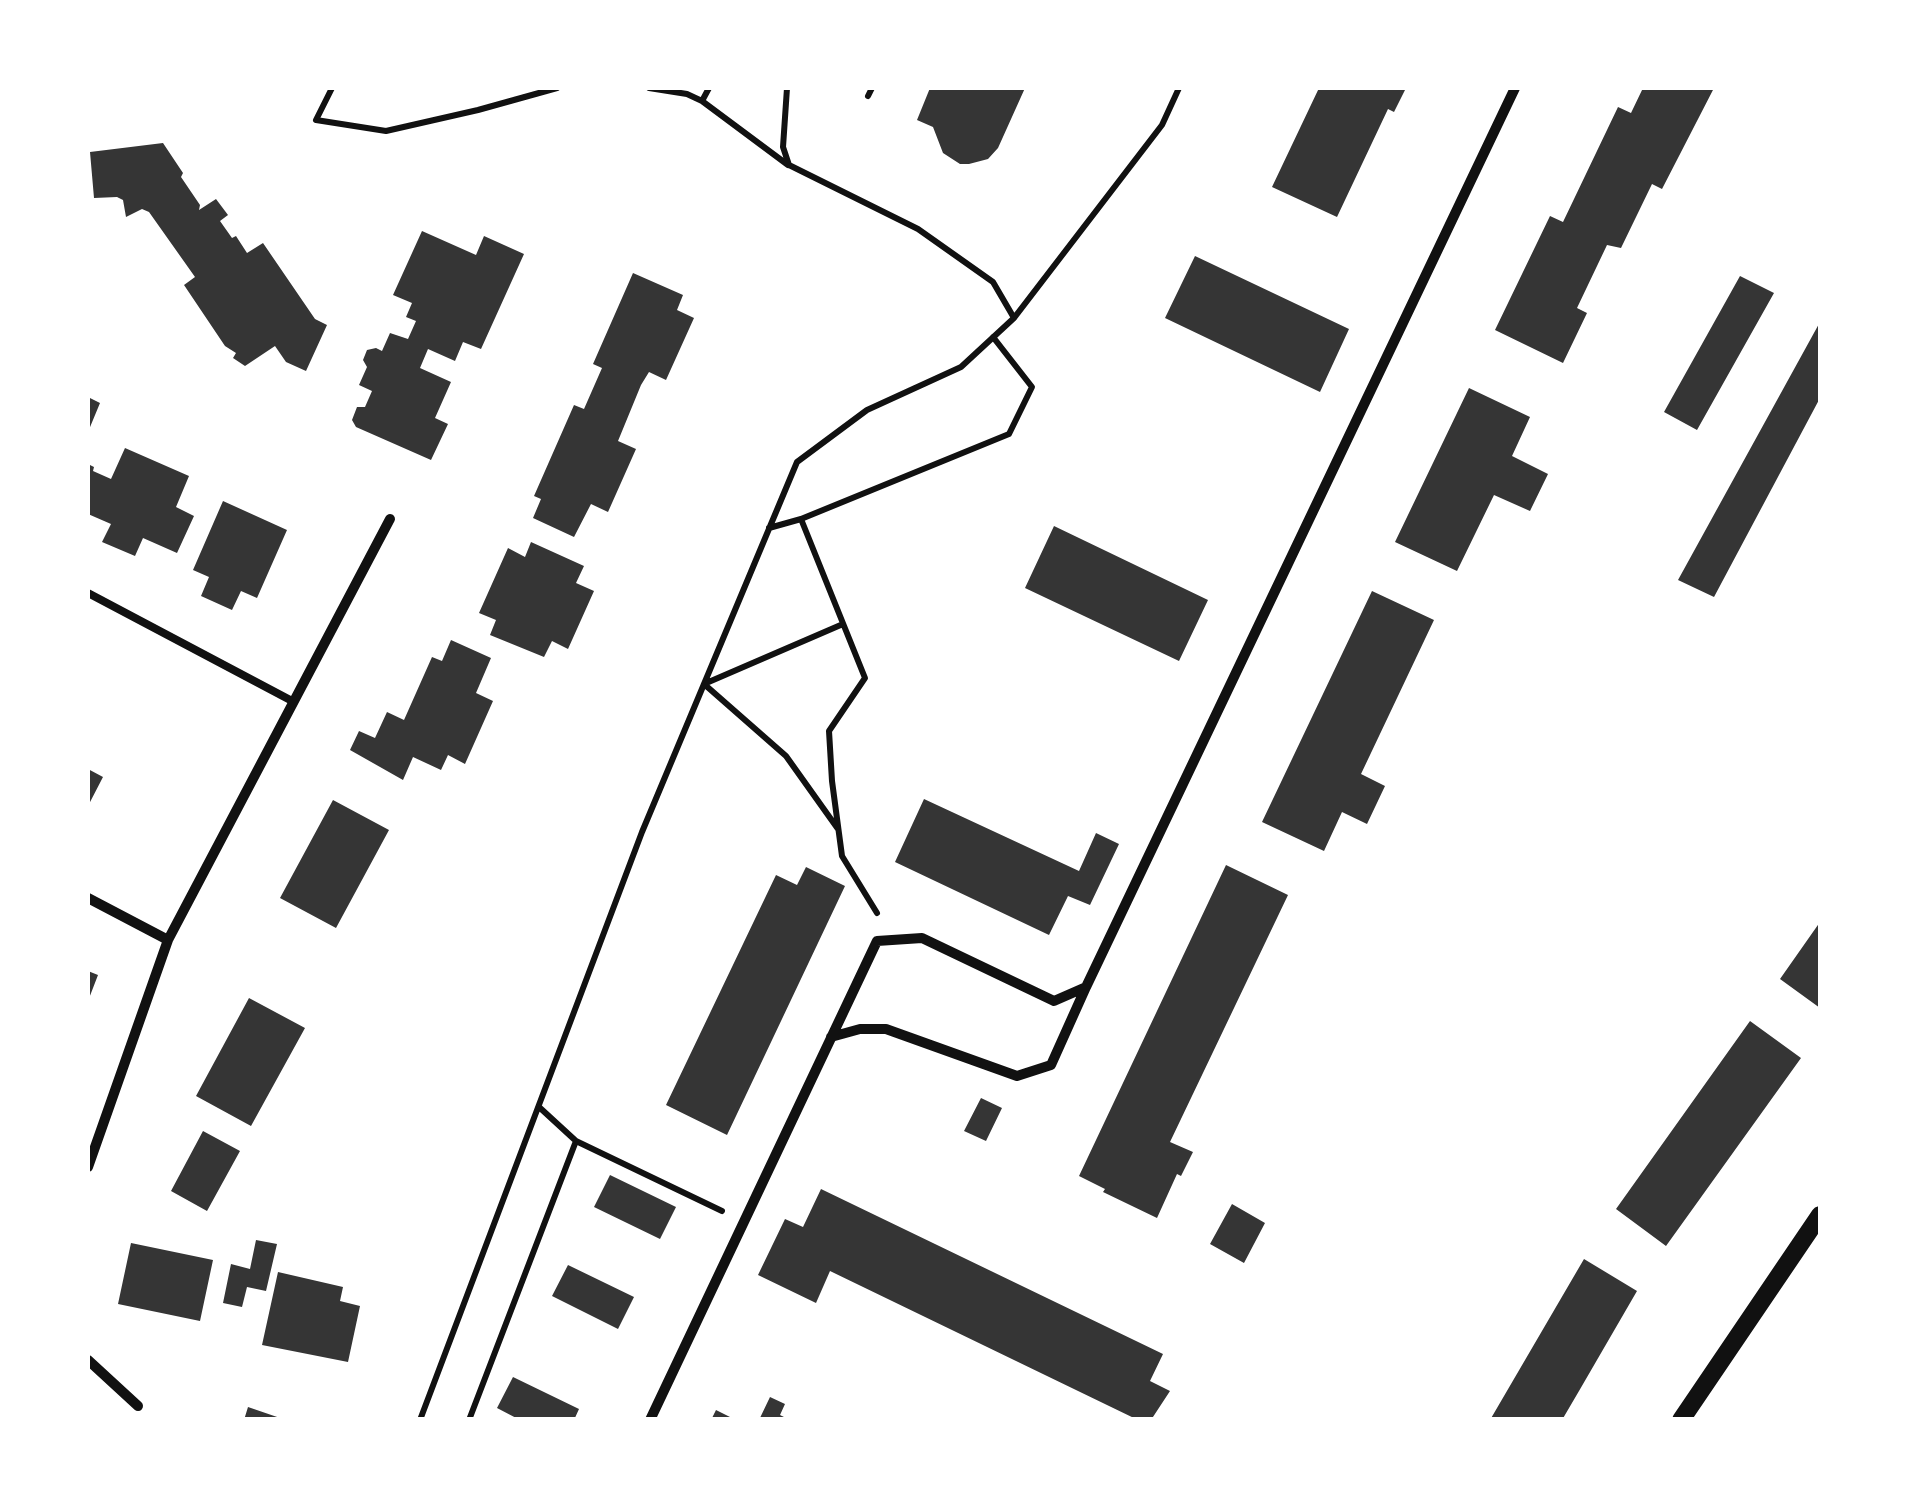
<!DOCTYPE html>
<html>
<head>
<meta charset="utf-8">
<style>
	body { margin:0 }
	#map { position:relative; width:1908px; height:1507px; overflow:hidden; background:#fff; font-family:Inter,sans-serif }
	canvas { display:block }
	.frame { position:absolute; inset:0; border:90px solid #fff; pointer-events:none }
</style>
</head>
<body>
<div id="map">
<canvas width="1908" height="1507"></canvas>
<div class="frame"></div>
</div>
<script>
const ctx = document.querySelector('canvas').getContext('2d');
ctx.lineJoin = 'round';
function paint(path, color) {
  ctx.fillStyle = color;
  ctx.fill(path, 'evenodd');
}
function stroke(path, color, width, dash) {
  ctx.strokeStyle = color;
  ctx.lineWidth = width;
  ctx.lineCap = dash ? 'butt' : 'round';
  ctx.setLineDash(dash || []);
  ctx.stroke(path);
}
paint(new Path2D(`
	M930 88H1025L998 148 988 159 969 164H960L943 153 933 127 917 120Z
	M1319 88H1406L1394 112 1388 109 1337 217 1272 187Z
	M1643 88H1714L1662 189 1652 184 1621 248 1607 245 1577 308 1587 313 1563 363 1495 330 1550 216 1563 222 1618 107 1631 113Z
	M163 143 183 173 181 177 200 205 199 210 216 199 228 215 220 221 232 238 236 236 247 253 263 243 315 319 327 325 306 371 286 362 275 346 245 366 233 358 236 353 225 346 184 285 195 277 149 212 142 209 126 217 123 200 117 197 94 198 90 152Z
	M422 231 476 255 484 236 524 254 481 349 463 342 455 361 428 349 420 368 451 382 435 418 448 424 431 460 356 427 352 420 357 407H365L372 391 359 385 367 367 363 360 367 350 376 348 382 351 390 333 408 339 416 321 406 317 412 303 393 295Z
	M1195 256 1349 329 1320 392 1165 318Z
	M633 273 683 295 677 310 694 318 666 380 649 372 641 385 618 441 636 449 608 512 591 504 574 537 533 518 541 499 534 496 574 405 584 409 602 368 593 364Z
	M1740 276 1774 293 1697 430 1664 412Z
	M1820 322V398L1714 597 1678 580Z
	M1469 388 1530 417 1512 456 1548 474 1530 511 1494 495 1457 571 1395 542Z
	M88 397 100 403 88 432Z
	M125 448 189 476 176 507 194 516 177 553 143 538 135 556 102 542 111 524 88 514V464L94 467 93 471 111 479Z
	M223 501 287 530 257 598 241 591 232 610 201 596 209 577 193 570Z
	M1054 526 1208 600 1179 661 1025 588Z
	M531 542 584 566 576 583 594 591 568 649 552 641 544 657 490 635 496 620 479 613 508 548 525 557Z
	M1372 591 1434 620 1361 774 1385 786 1367 824 1342 812 1324 851 1262 822Z
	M451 640 491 658 476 693 493 701 465 764 448 755 441 770 413 757 403 780 350 750 359 731 375 738 387 712 404 720 432 657 442 661Z
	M88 769 103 777 88 806Z
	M924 799 1079 871 1096 833 1119 844 1090 905 1068 896 1049 935 895 862Z
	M333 800 389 830 336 928 280 898Z
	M1226 865 1288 895 1170 1142 1193 1152 1181 1176 1177 1174 1157 1218 1103 1192 1105 1189 1079 1176Z
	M806 867 845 886 727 1135 666 1105 776 875 797 885Z
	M1820 922V1008L1780 979Z
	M88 971 98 975 88 1001Z
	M249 998 305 1028 251 1126 196 1096Z
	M1750 1021 1801 1058 1666 1246 1616 1209Z
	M981 1098 1002 1108 986 1141 964 1131Z
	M203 1131 240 1151 207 1211 171 1191Z
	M610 1175 676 1207 660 1239 594 1207Z
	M821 1189 1163 1354 1150 1381 1170 1391 1151 1420H1138L830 1271 816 1303 758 1275 785 1219 803 1227Z
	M1232 1204 1265 1223 1244 1263 1210 1244Z
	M256 1240 277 1244 266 1291 247 1287 242 1307 223 1303 231 1264 250 1269Z
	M131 1243 213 1260 200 1321 118 1304Z
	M1584 1259 1637 1291 1579 1391 1562 1420H1490Z
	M568 1265 634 1297 618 1329 552 1296Z
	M278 1272 343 1287 340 1301 360 1306 348 1362 262 1345Z
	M513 1377 579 1409 574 1420H520L497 1408Z
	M770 1397 785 1404 780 1415 790 1420H759Z
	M248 1407 283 1419V1420H244Z
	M716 1410 736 1420H711Z`), '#353535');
stroke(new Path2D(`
	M332 88 316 120 386 131 478 110 557 88
	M649 88 687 94 702 101
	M709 88 702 101 788 165
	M787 88 783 147 789 165 918 229 993 282 1014 318
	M868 96 872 88
	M801 519 1009 434 1032 387 993 337
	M769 528 801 519 865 678 829 731 832 781 842 856 877 913
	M838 829 786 756 704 684 843 624
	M576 1141 722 1211
	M420 1420 642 832 797 462 867 410 961 367 1014 318 1162 125 1179 88
	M469 1420 576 1141 539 1107`), '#111', 6);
stroke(new Path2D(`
	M88 593 294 702`), '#111', 8);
stroke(new Path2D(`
	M88 898 168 940 88 1167
	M168 940 390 519
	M831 1037 860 1029H886L1017 1076 1051 1065 1086 987
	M88 1360 138 1406
	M650 1420 877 941 922 938 1054 1001 1086 987 1515 88`), '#111', 10);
stroke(new Path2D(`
	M1681 1420 1820 1215`), '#111', 18);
</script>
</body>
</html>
